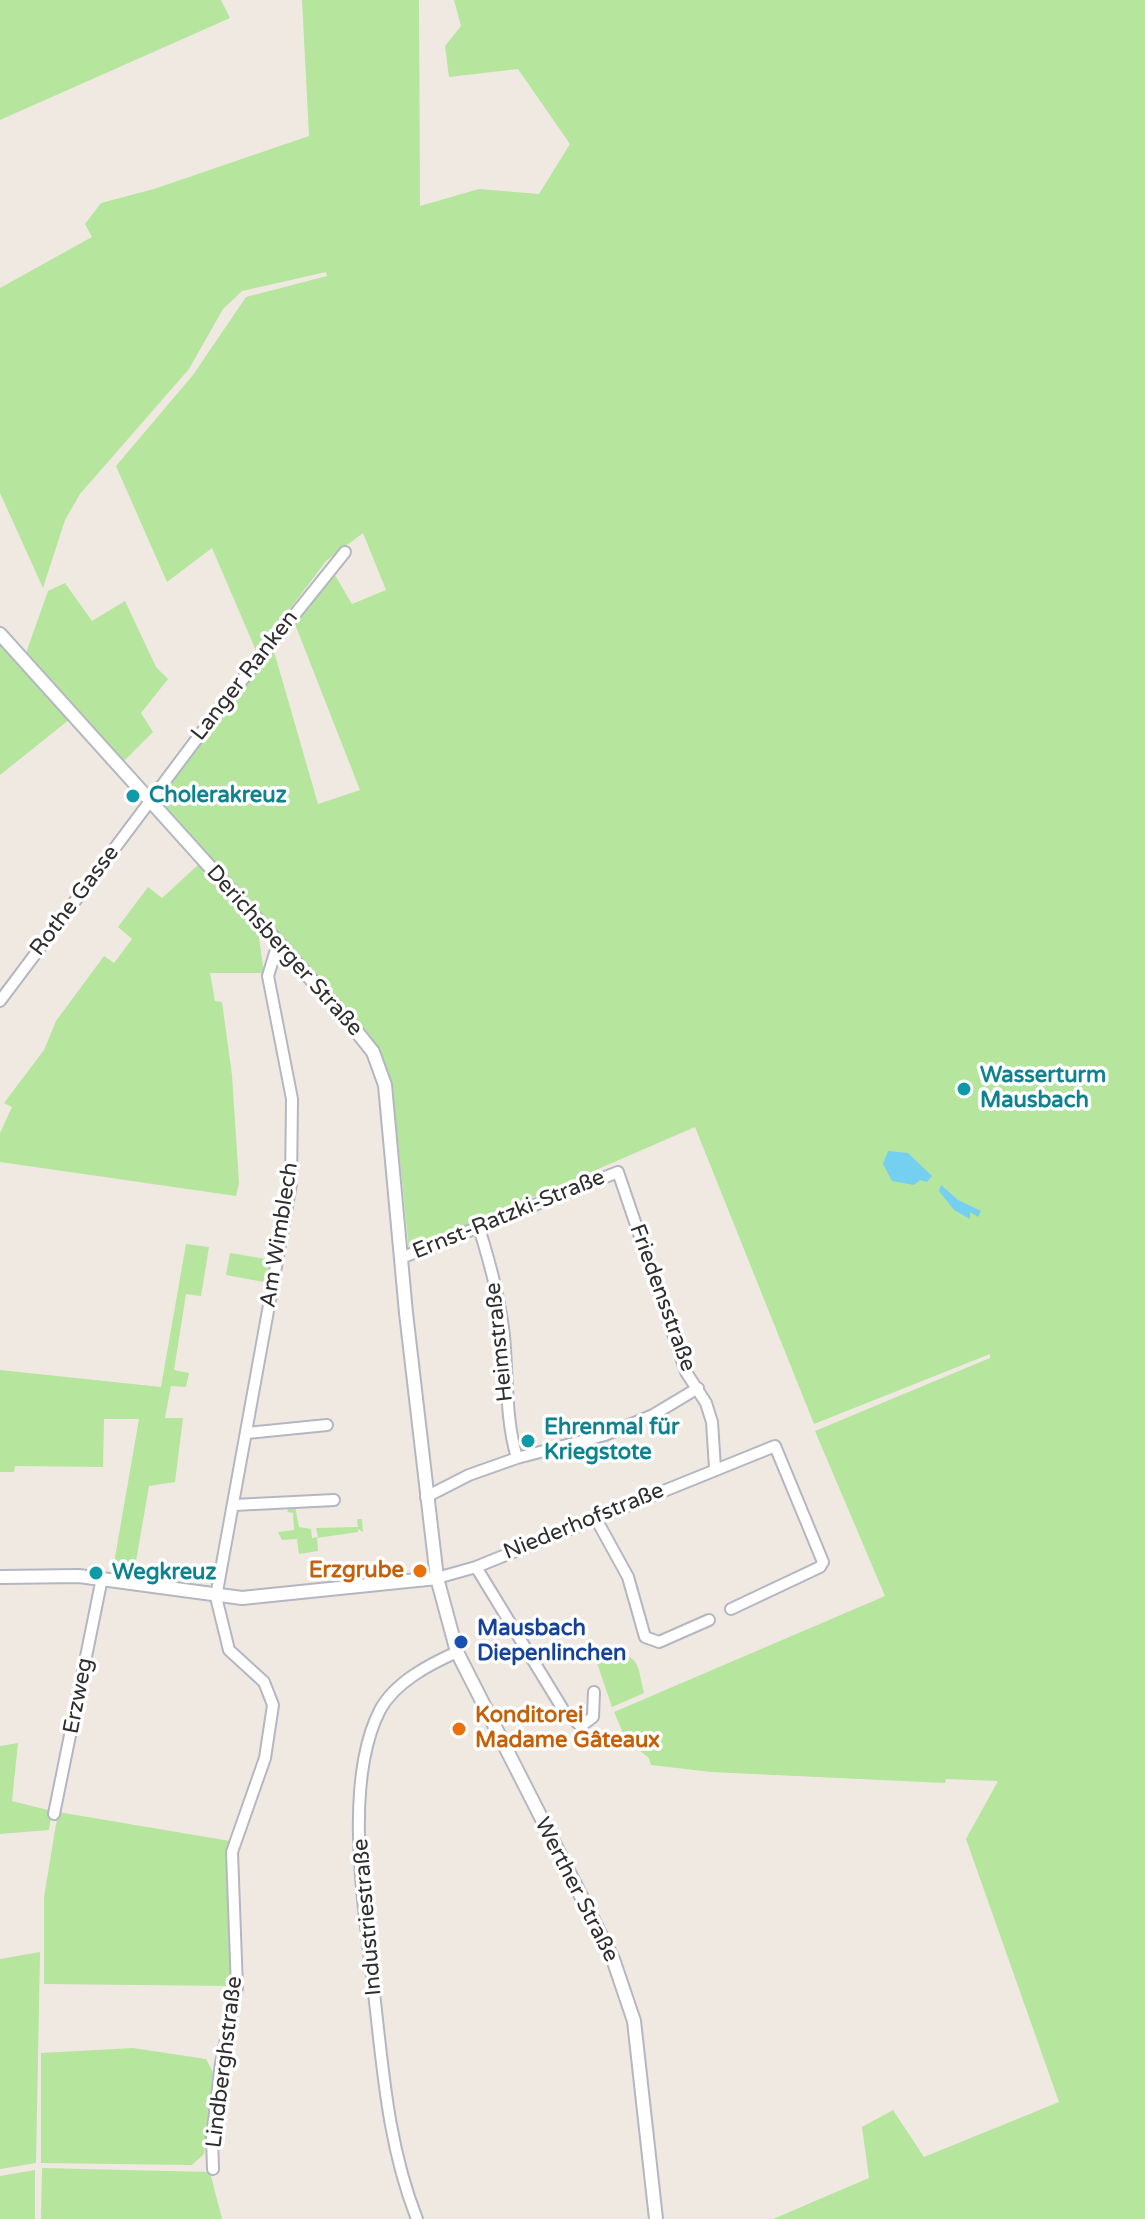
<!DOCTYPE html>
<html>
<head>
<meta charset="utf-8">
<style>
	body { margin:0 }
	canvas { display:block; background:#efe9e1 }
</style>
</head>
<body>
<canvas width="1145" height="2219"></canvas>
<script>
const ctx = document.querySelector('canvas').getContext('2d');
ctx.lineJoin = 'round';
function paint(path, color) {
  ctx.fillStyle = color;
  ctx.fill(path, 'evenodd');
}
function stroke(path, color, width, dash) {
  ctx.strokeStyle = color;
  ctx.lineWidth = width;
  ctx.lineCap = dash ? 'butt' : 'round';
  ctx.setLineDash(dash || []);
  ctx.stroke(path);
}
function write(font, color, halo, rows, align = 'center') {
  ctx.font = font + ' "Varela Round",sans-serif';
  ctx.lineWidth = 7;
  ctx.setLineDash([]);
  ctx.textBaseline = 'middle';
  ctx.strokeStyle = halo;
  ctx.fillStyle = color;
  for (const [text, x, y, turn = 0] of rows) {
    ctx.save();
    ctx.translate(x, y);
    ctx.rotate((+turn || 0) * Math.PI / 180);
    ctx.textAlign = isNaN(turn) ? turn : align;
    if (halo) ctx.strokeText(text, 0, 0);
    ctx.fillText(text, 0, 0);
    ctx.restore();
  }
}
paint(new Path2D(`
	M0 0H221L230 18 0 120Z
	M302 0H419L420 206 479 189 539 194 570 144 518 69 449 77 445 46 461 26 454 0H1145V2219H773L869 2178 862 2127 893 2110 924 2157 1059 2102 966 1839 998 1781 946 1779 945 1783 711 1772 651 1765 649 1758 626 1740 614 1712 885 1596 815 1431 990 1358V1354L814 1424 695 1127 409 1251 393 1091 376 1047 342 1004 155 799 271 641 318 804 360 790 291 614 332 570 352 604 386 590 363 533 326 561 257 653 212 548 167 582 116 466 193 375 246 297 327 276 326 272 242 291 223 309 189 369 80 494 65 520 43 588 0 493V288L92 237 85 224 101 203 154 189 309 136Z
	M65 583 92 621 125 601 156 667 168 679 141 713 153 732 121 764 26 653 48 591Z
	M0 643 70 719 0 775Z
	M199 864 258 931 264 973H210L215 1001 222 1002 232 1075 239 1183 236 1196 0 1162V1133L12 1107 4 1103 44 1050 56 1021 104 956 114 963 132 939 118 927 148 887 162 898Z
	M186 1244 209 1247 201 1296 186 1294 174 1370 189 1373 186 1387 171 1386 165 1418H183L175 1482 149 1486 134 1573 113 1569 139 1419H104L103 1467 15 1466 14 1472H0V1370L161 1387Z
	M230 1253 272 1260 270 1275 266 1274 264 1282 226 1275Z
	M295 1506 299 1527 311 1529 312 1538 318 1537 316 1528 358 1527 357 1519H362L363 1532 358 1529V1532L317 1538 318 1551 299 1554 297 1539 282 1540 278 1532 294 1530 293 1513 287 1512 289 1507Z
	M609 1653C641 1655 637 1664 644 1693L612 1707 597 1663Z
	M18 1743 12 1801 52 1811 49 1830 0 1834V1746Z
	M58 1812 230 1841 231 1986 44 1984V1897Z
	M40 1952 36 2163 0 2169V1959Z
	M133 2048 206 2059 214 2074 204 2154 192 2165 41 2163V2053Z
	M42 2168 210 2172 222 2219H41Z
	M35 2170V2219H0V2176Z`), '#b6e59e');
paint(new Path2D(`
	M888 1151 908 1153 932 1176 927 1182 920 1180 914 1185 892 1181 883 1164Z
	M941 1185 958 1200 981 1211 978 1217 970 1212V1219L954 1210 939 1191Z`), '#75cff0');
const minor = new Path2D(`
	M0 1001 223 704 345 552
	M479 1228C490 1263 500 1299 504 1336 508 1378 505 1417 517 1458
	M401 1258 618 1172 686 1372 706 1403 712 1422 715 1468
	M247 1433 327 1425
	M426 1497 469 1475 517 1458 605 1435 653 1415 698 1388
	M234 1505 334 1500
	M595 1517 628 1577 645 1637 659 1642 709 1620
	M476 1567 564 1711 581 1726 593 1717 594 1692
	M437 1578 476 1567 775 1446 823 1562 820 1567 731 1609
	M54 1814 102 1578
	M213 2169 212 2138 221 2063 237 1988 232 1852 265 1758 273 1705 264 1682 229 1650 216 1597 291 1184 292 1099 268 976 278 943
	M417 2219C388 2146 383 2070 374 1993 365 1912 342 1784 380 1710 395 1682 430 1664 457 1652`);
const tertiary = new Path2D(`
	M0 634 346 1018 373 1052 385 1085 406 1313 437 1578 457 1652 613 1959 634 2021 656 2219
	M0 1577 79 1576 242 1598 437 1578`);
stroke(minor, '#b4b7c1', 14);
stroke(tertiary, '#b4b7c1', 16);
stroke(minor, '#fff', 10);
stroke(tertiary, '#fff', 12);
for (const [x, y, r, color] of [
	[133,796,8,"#0f9aa8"],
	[964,1089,8,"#0f9aa8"],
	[528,1441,8,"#0f9aa8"],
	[420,1571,8,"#e8710a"],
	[96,1573,8,"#0f9aa8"],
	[461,1642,8,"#1a4fb4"],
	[459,1729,8,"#e8710a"]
]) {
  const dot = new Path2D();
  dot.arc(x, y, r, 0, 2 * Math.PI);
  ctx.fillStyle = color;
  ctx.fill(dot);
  stroke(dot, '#fff', 3);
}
write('22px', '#2e2e2e', '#fff', [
	["Langer Ranken",245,676,-52],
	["Rothe Gasse",75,901,-53],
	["Derichsberger Straße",284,951,48],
	["Ernst-Ratzki-Straße",509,1215,-22],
	["Am Wimblech",280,1235,-81],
	["Friedensstraße",662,1298,70],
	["Heimstraße",500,1342,-96],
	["Niederhofstraße",584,1522,-22],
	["Erzweg",79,1696,-79],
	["Werther Straße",576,1890,63],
	["Industriestraße",368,1917,-95],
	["Lindberghstraße",225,2062,-83]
]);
write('bold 22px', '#0d838f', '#fff', [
	["Cholerakreuz",149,796],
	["Wasserturm",980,1076],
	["Mausbach",980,1101],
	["Ehrenmal für",544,1428],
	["Kriegstote",544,1453],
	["Wegkreuz",112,1573]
], 'left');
write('bold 22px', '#c56008', '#fff', [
	["Erzgrube",404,1571],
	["Konditorei",475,1716,"left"],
	["Madame Gâteaux",475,1741,"left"]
], 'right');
write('bold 22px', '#164399', '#fff', [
	["Mausbach",477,1629],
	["Diepenlinchen",477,1654]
], 'left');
</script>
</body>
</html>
